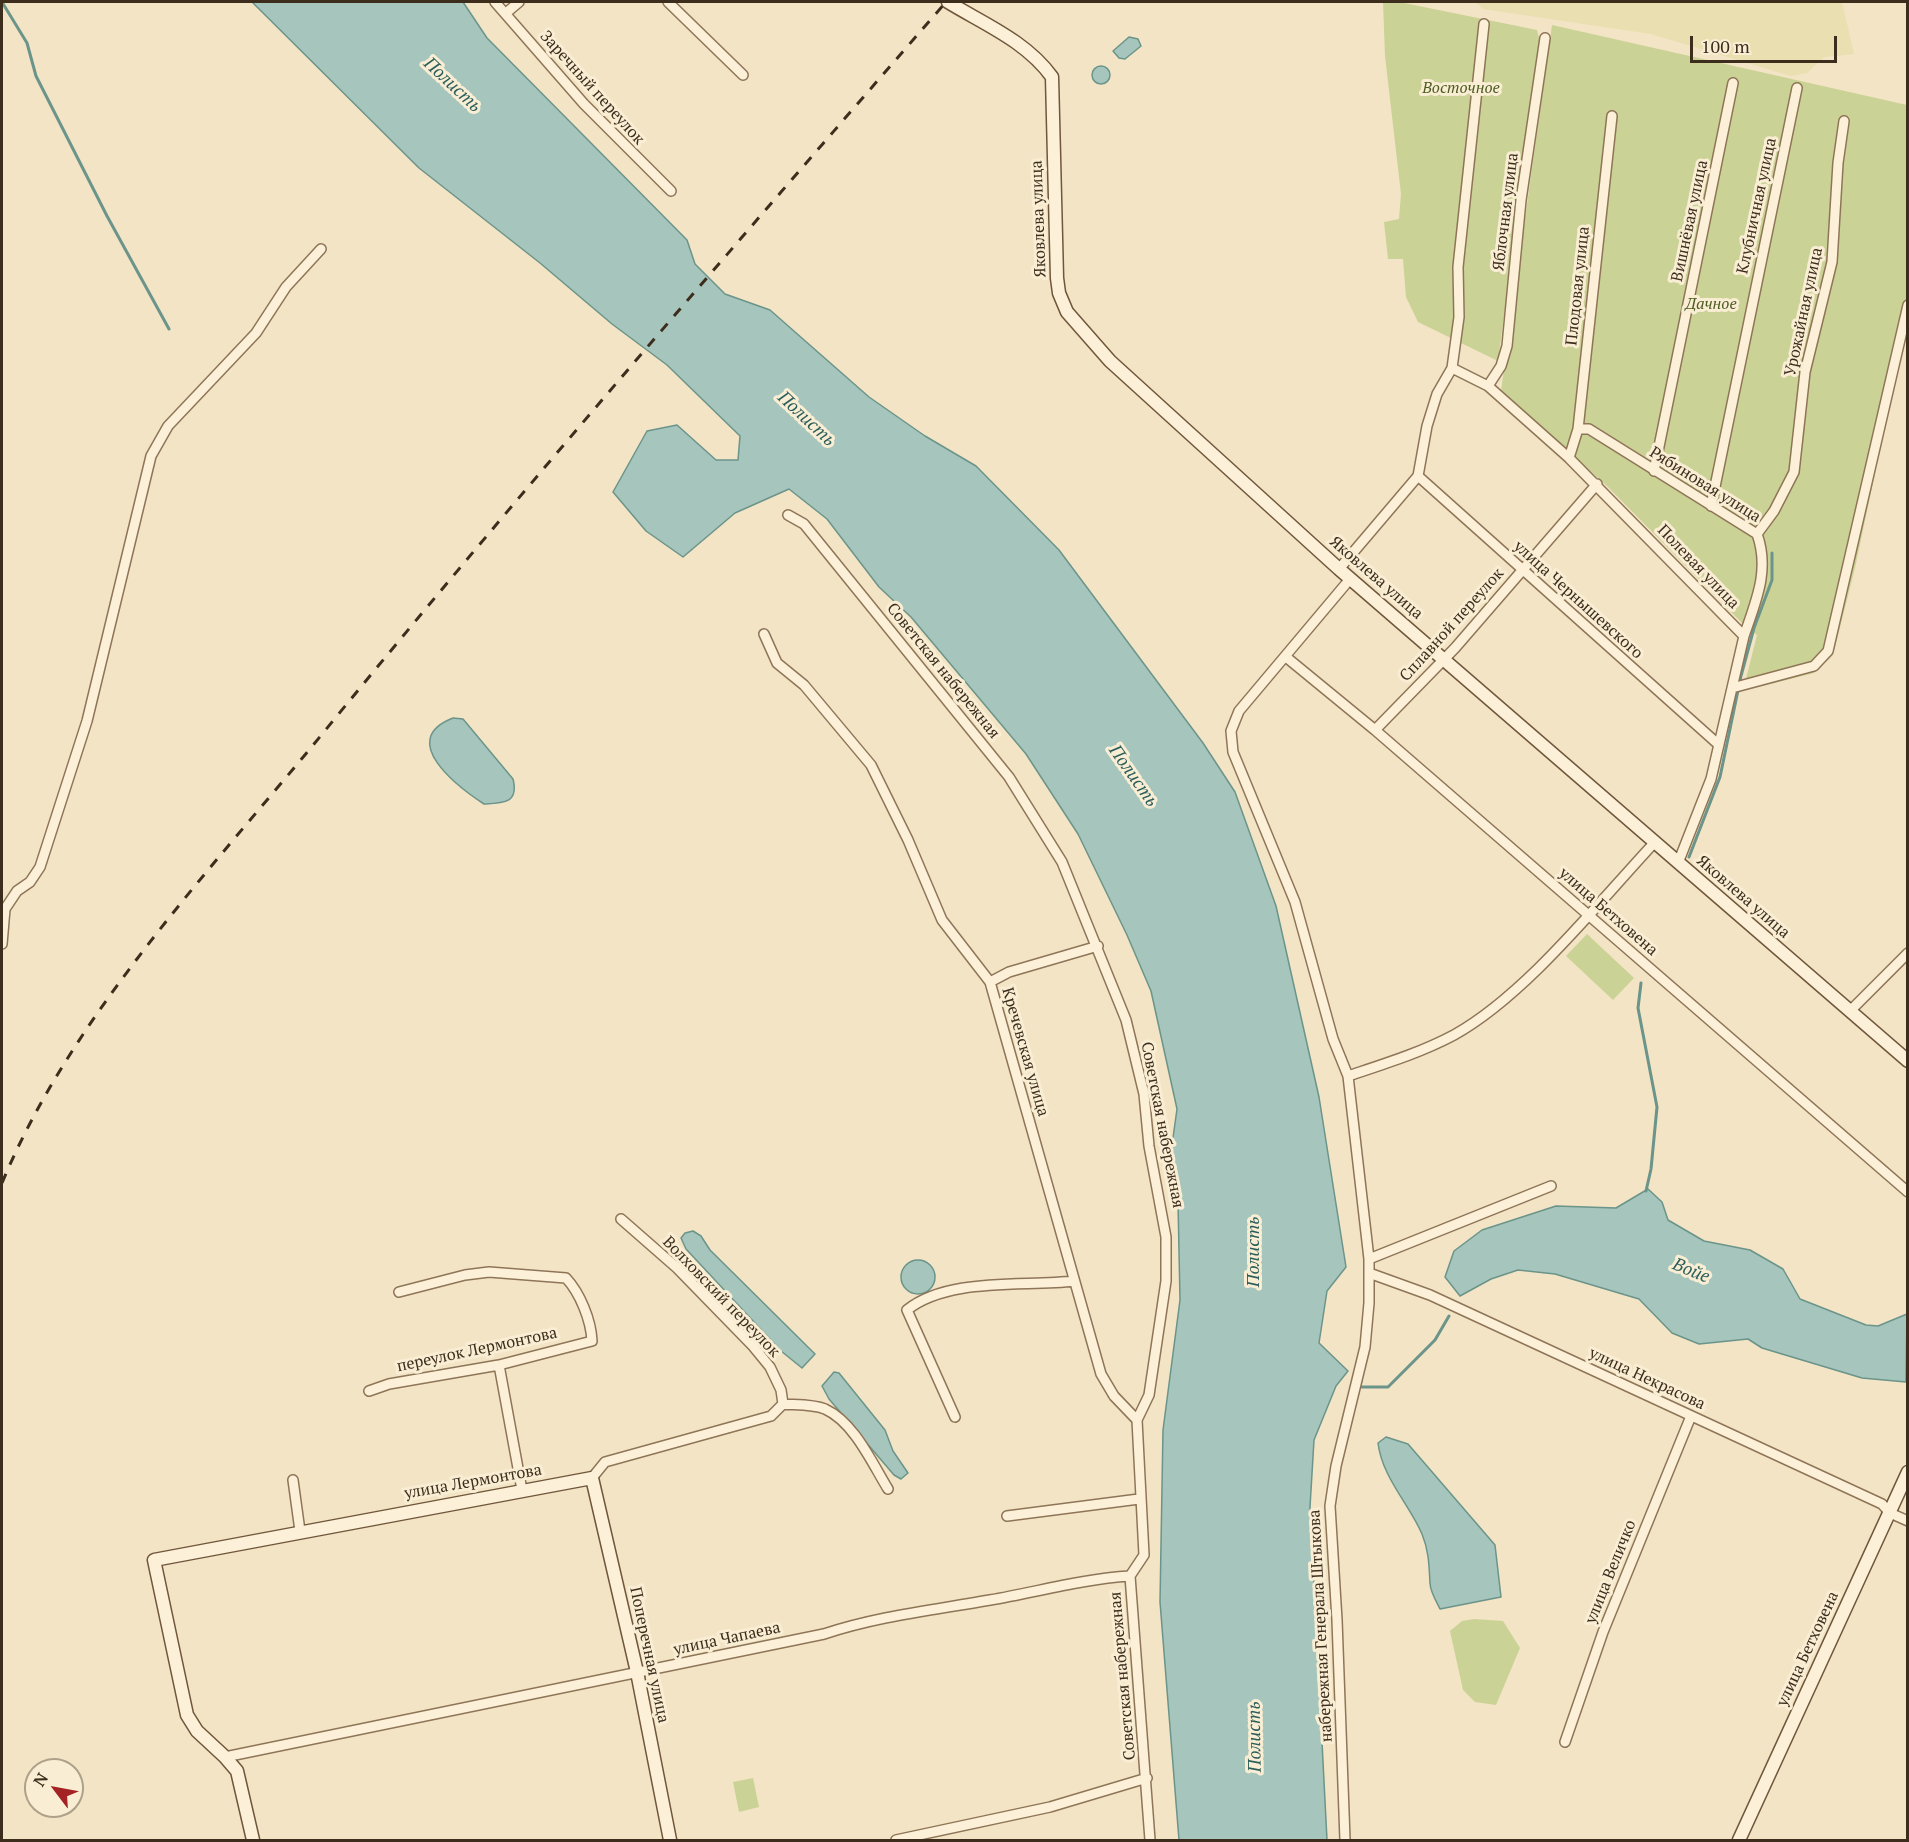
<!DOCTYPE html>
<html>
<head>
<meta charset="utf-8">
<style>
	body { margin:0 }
	#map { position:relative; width:1909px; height:1842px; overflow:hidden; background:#f2e4c4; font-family:"PT Serif",serif }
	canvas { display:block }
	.frame { position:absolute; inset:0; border:3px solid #3d2d1d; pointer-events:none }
	.north { position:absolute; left:24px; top:1758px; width:60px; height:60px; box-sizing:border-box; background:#f9eed4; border:2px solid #aea18b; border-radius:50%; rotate:302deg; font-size:16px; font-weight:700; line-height:24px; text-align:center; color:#3d2d1d }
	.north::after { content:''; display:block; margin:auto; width:21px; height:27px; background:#a32223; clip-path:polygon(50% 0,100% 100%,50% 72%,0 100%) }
	.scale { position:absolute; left:1690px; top:36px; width:147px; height:27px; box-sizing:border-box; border:3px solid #3d2d1d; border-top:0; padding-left:8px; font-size:18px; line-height:21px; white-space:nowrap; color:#3d2d1d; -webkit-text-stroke:4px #f9eed4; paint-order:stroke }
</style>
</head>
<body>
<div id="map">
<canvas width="1909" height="1842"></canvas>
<div class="frame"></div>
<div class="north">N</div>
<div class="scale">100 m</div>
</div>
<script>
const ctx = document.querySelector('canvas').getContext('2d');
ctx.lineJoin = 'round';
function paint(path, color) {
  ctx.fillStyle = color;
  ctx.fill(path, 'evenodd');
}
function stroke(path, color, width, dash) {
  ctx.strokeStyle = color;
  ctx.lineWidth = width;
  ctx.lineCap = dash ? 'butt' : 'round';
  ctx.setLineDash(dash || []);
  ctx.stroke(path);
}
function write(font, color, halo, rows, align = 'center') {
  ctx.font = font + ' "PT Serif",serif';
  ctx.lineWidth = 6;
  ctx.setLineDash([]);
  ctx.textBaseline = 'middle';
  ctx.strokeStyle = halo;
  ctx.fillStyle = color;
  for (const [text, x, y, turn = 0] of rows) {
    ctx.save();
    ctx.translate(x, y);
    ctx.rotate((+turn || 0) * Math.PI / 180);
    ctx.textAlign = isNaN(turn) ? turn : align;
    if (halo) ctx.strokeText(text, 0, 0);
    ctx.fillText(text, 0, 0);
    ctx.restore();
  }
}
paint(new Path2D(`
	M1475 2H1842L1854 54 1824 57 1807 73 1791 76 1651 34 1483 9Z`), '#e9dfb0');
paint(new Path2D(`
	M1383 2H1399L1537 30 1540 42 1498 361 1418 322 1406 297 1403 259H1388L1384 222 1399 219 1401 194 1385 56Z
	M1552 25 1907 105V322L1855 568 1833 655 1814 673 1743 691 1757 635 1742 623 1607 486 1501 391Z
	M1587 934 1634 978 1613 1000 1566 956Z
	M1474 1619 1503 1621 1520 1648 1496 1705 1475 1702 1463 1690 1450 1631 1462 1621Z
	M753 1778 759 1807 739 1812 733 1782Z`), '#cbd296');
const water = new Path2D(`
	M252 2H463L487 38 687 240 695 264 725 294 770 310 869 397 925 436 976 466 1059 550 1203 743 1235 792 1276 906 1319 1097 1346 1267 1327 1291 1319 1343 1348 1371 1336 1386 1314 1440 1310 1507 1327 1840H1179L1160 1602 1163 1430 1180 1300 1178 1202 1172 1145 1177 1109 1151 991 1127 935 1078 834 1026 754 911 617 879 587 827 519 789 489 735 513 683 557 646 531 613 492 647 431 677 425 716 460H738L740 436 667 365 612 324 540 263 419 168Z
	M1129 37 1138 39 1141 46 1125 59 1119 58 1113 51Z
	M1092 75a9 9 0 1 1 18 0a9 9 0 1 1-18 0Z
	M453 718 463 719 513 779C519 803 504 803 484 804 458 787 396 740 453 718Z
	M1648 1189 1662 1202 1668 1220 1704 1241 1750 1250 1783 1269 1800 1299 1866 1325 1878 1326 1907 1314 1906 1382 1862 1378 1762 1348 1748 1339 1699 1344 1672 1333 1639 1299 1555 1274 1518 1270 1491 1279 1460 1296 1445 1277 1454 1251 1482 1230 1556 1206 1616 1208Z
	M693 1231 701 1236 710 1250 815 1354 802 1368 781 1351 686 1249 681 1238 685 1233Z
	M901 1277a17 17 0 1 1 34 0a17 17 0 1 1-34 0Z
	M834 1372 839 1373 885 1430 893 1451 908 1473 901 1479 894 1475 829 1399 822 1386Z
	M1386 1437 1408 1444 1495 1545 1501 1597 1440 1609C1436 1601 1430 1591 1430 1583 1429 1566 1429 1551 1422 1534 1409 1504 1382 1477 1378 1443Z`);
paint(water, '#a6c5bc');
stroke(water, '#6b948a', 1.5);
stroke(new Path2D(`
	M2 2 27 43 36 76 107 216 169 329
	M1689 857 1720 777 1741 676 1754 628 1772 580V553
	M1641 983 1638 1008 1657 1107 1651 1169 1646 1191
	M1362 1387H1388L1435 1340 1449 1316`), '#6b948a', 3);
const street = new Path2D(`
	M495 2 584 104 671 191
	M668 2 743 75
	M506 13 519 2
	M1452 368 1488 386 1569 458 1744 636 1711 779 1678 863
	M1488 386 1501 366 1507 346 1521 200 1545 38
	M1578 429H1589L1757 534C1770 570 1756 601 1744 636
	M1569 458 1578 429 1612 116
	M1654 471 1733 83
	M1418 476 1719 745
	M1711 506 1797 88
	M788 515 804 524 1009 777 1062 862 1126 1020 1144 1094 1149 1146 1166 1237V1281L1149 1395 1137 1420 1144 1555 1130 1576 1150 1840
	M1757 534 1774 511 1794 472 1805 372 1832 262 1838 163 1844 121
	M1339 569 1418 476 1427 426 1437 394 1452 368 1459 317 1458 267 1484 24
	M764 634 777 663 804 685 871 765 908 840 942 920 990 982 1101 1374 1114 1396 1137 1420
	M1286 657 1375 730 1908 1192
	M1732 688 1814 666 1828 651 1908 305
	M1375 730 1455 648 1597 484
	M2 944 5 909 17 891 30 882 40 867 87 721 151 456 168 426 256 333 286 287 321 249
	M990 982 1009 972 1098 946
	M1850 1011 1908 953
	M1348 1076C1384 1064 1420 1053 1454 1035 1526 995 1598 903 1655 842
	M621 1219 677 1268 752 1345 770 1367 781 1390 783 1404
	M1369 1259 1551 1186
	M1369 1273 1430 1295 1882 1504 1890 1513 1908 1521
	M499 1365 522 1490
	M369 1391 389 1384 499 1365 592 1341C591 1320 580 1293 566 1278L489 1272 465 1275 399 1292
	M783 1404C795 1405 813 1404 825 1409 854 1422 872 1463 888 1489
	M955 1417 907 1310C948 1277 1023 1287 1074 1281
	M592 1478 605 1462 771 1416 783 1404
	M293 1480 300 1531
	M1007 1516 1139 1499
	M1565 1742 1603 1632 1691 1416
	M225 1757 824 1634C878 1616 934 1610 990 1600 1037 1592 1082 1579 1130 1576
	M896 1840 1050 1807 1147 1778
	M1345 1840 1337 1620 1330 1506 1336 1466 1365 1347 1369 1303V1259L1348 1076 1333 1039 1295 902 1233 752 1231 731 1239 711 1350 579`);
const secondary = new Path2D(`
	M948 2C984 24 1026 41 1052 77L1057 278 1059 293 1067 312 1110 361 1339 569 1908 1061
	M253 1840 237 1771 225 1757 197 1731 187 1715 154 1560 592 1478 637 1672 670 1840
	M1739 1840 1908 1472`);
stroke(street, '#8f7558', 12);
stroke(secondary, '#70563b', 15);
stroke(street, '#fcf1d8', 9);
stroke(secondary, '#fcf1d8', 12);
stroke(new Path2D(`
	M2 1183C69 1021 203 878 314 744 520 492 733 247 946 2`), '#3d2d1d', 3, [10, 10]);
write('16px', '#3d2d1d', '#f9eed4', [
	["Заречный переулок",592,88,48],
	["Клубничная улица",1757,206,-78],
	["Яблочная улица",1506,212,-83],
	["Яковлева улица",1039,219,-92],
	["Вишнёвая улица",1690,221,-78],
	["Плодовая улица",1578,286,-84],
	["Урожайная улица",1804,312,-78],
	["Рябиновая улица",1705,485,32],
	["Полевая улица",1698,567,46],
	["Яковлева улица",1376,578,41],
	["улица Чернышевского",1578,600,42],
	["Сплавной переулок",1452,625,-48],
	["Советская набережная",943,671,51],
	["Яковлева улица",1743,897,41],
	["улица Бетховена",1608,912,41],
	["Кречевская улица",1025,1052,74],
	["Советская набережная",1162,1125,79],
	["Волховский переулок",721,1297,46],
	["переулок Лермонтова",477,1350,-12],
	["улица Некрасова",1647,1379,25],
	["улица Лермонтова",473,1482,-10],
	["улица Величко",1611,1572,-68],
	["набережная Генерала Штыкова",1321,1626,-93],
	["улица Чапаева",727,1639,-12],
	["улица Бетховена",1808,1649,-65],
	["Поперечная улица",649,1655,78],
	["Советская набережная",1123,1676,-95]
]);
write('italic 16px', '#4d5c22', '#f9eed4', [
	["Восточное",1461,88],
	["Дачное",1711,304]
]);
write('italic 18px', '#2b5e5b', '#f9eed4', [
	["Полисть",452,85,43],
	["Полисть",806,419,43],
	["Полисть",1133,776,55],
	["Полисть",1254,1252,-90],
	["Войе",1691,1271,22],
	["Полисть",1255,1737,-91]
]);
</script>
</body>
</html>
